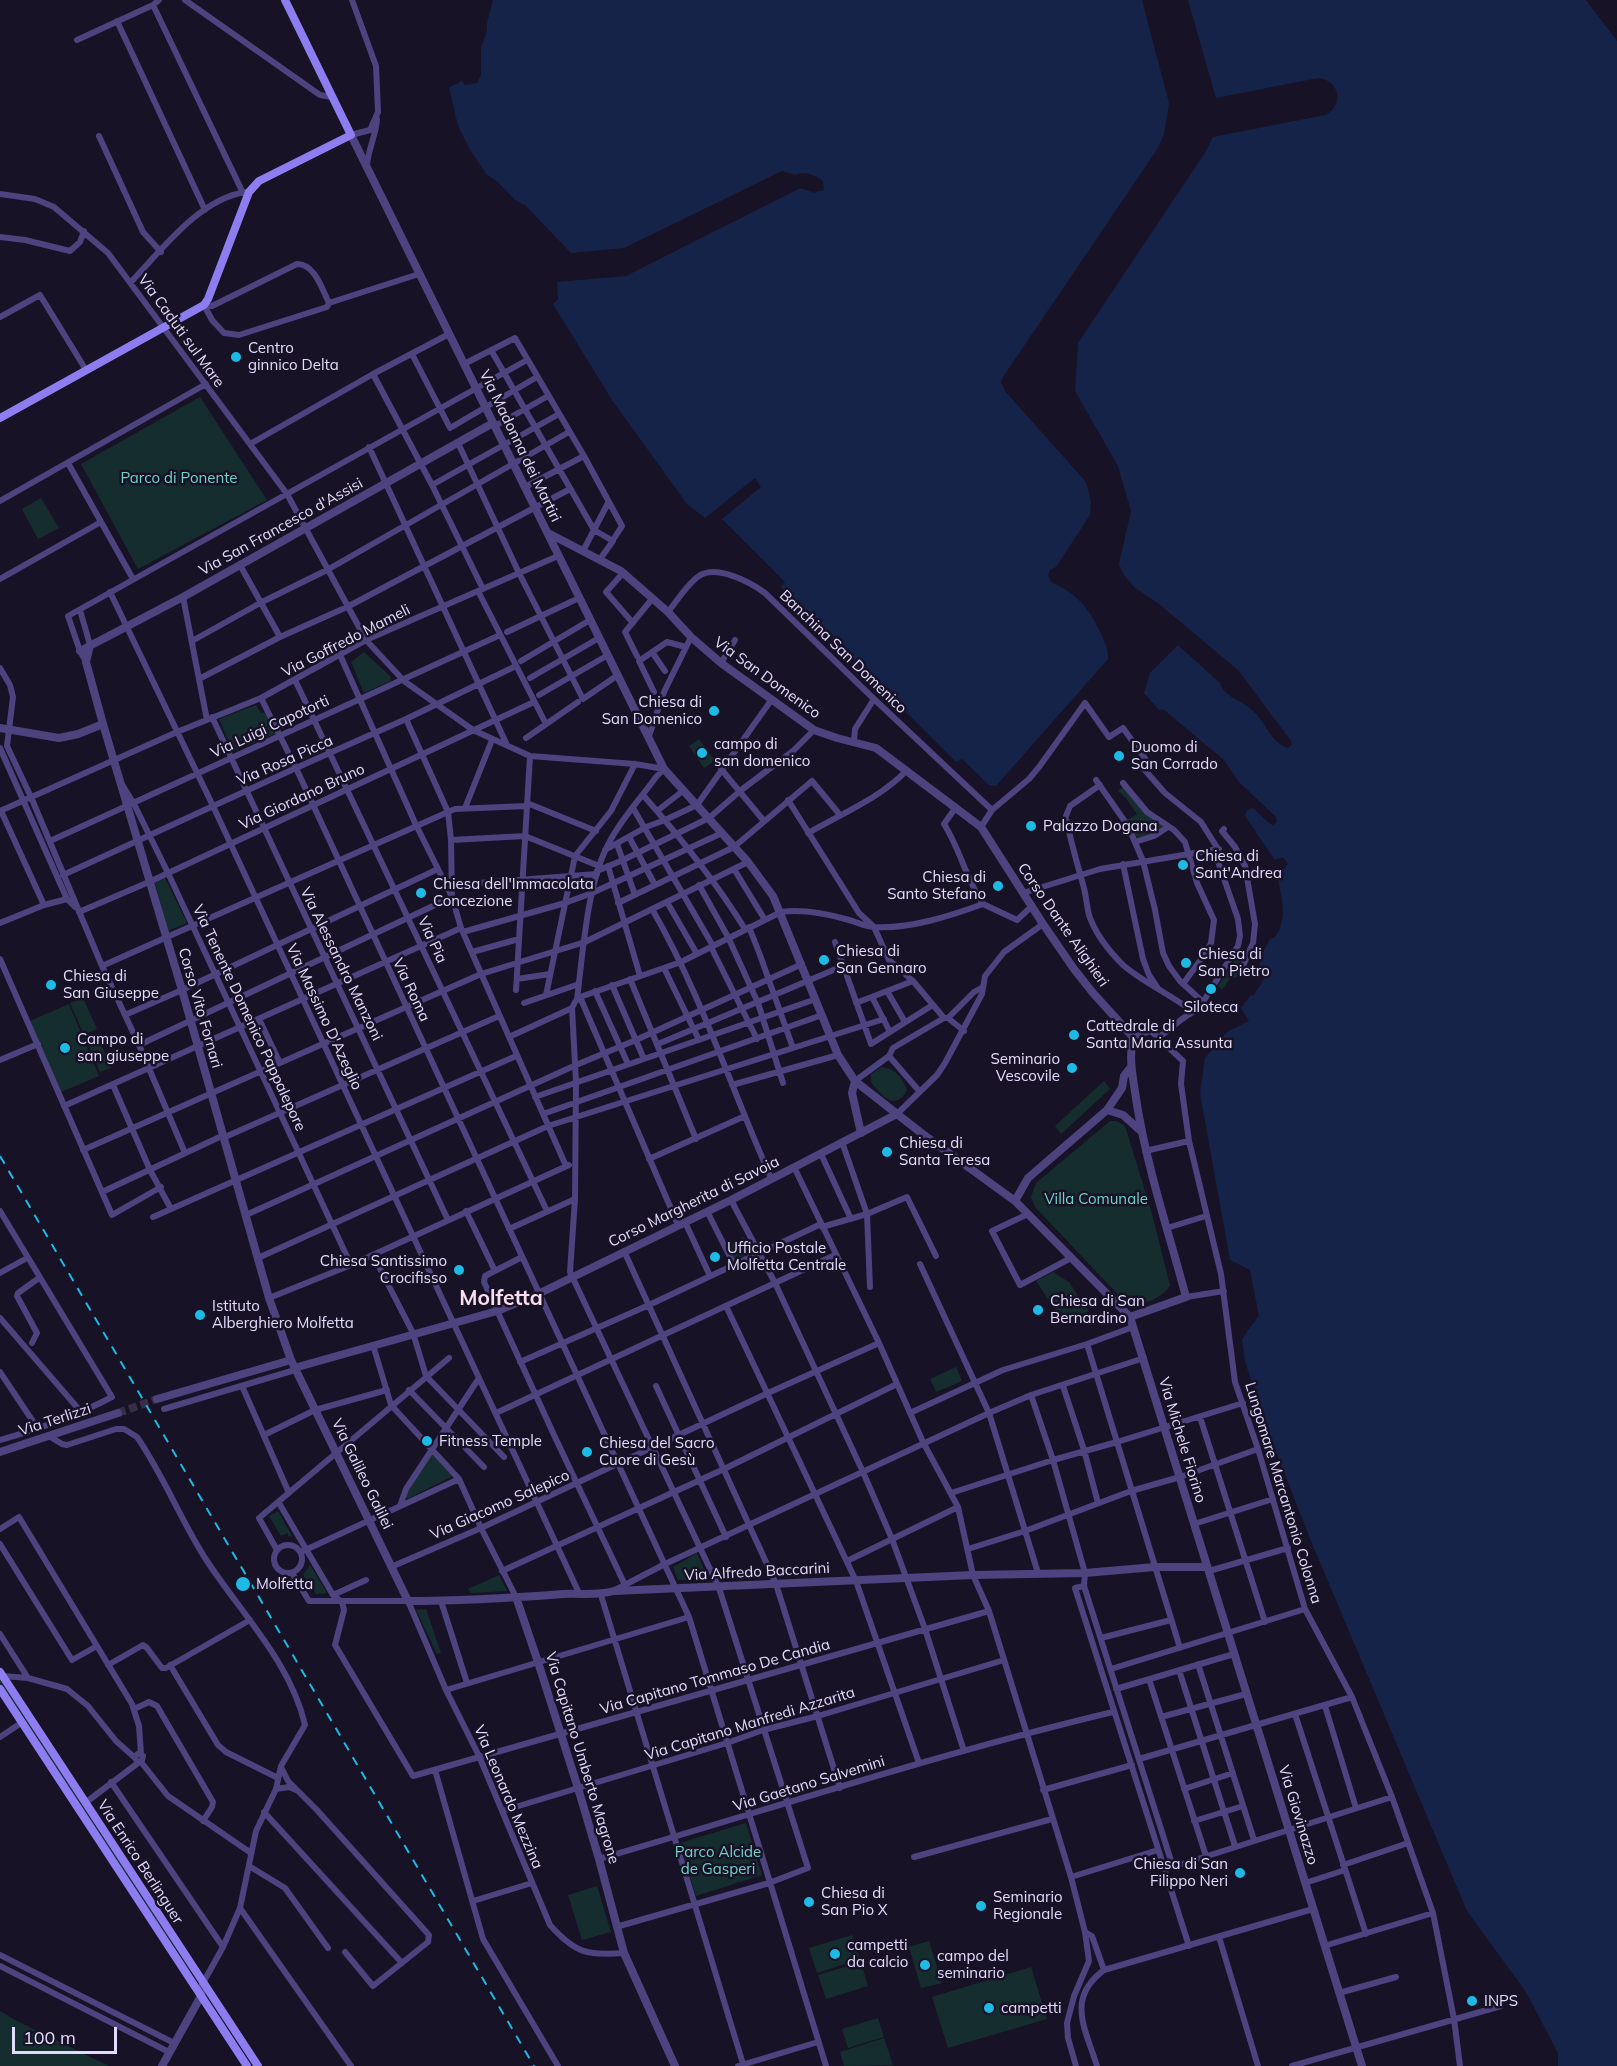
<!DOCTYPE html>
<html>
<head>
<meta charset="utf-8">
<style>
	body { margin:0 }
	#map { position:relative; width:1617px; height:2066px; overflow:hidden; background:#181226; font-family:Mulish,sans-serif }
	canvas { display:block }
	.scale { position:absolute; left:12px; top:2027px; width:105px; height:27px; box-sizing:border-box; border:3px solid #e3dbfb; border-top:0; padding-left:8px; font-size:18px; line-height:21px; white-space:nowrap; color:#e3dbfb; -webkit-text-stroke:4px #181226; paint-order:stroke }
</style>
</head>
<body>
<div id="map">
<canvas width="1617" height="2066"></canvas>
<div class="scale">100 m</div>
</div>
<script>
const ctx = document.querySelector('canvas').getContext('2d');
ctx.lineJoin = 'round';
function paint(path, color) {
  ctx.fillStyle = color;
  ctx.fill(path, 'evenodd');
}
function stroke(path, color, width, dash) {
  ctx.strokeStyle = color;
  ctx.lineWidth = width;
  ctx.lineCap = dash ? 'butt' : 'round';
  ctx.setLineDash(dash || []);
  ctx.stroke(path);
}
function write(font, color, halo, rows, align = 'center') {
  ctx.font = font + ' Mulish,sans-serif';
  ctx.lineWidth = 5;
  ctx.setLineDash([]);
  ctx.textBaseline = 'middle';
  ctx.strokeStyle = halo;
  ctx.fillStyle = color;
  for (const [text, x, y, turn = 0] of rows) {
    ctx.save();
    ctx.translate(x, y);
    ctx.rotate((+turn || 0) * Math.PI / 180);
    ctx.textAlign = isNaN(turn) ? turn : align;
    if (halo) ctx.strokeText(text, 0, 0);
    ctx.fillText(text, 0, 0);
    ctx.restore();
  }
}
paint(new Path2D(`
	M200 397 267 500 138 569 81 464Z
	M41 498 59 528 38 539 22 509Z
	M364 652 391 677 390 681 364 693 351 662Z
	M256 705 261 713 265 712 275 734 233 751 219 719Z
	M699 739 715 761 704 768 689 746Z
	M1123 787 1164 827 1154 834 1136 840 1127 820 1137 814 1125 797 1118 791Z
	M165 878 187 923 168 931 155 882Z
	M1242 949 1250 951 1236 978 1232 976 1222 990 1218 986Z
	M83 998 97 1029 84 1035 70 1003Z
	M69 1004 99 1076 61 1092 30 1021Z
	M98 1038 111 1068 100 1072 88 1043Z
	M881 1067C895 1068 903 1078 907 1090 895 1112 882 1096 871 1082V1074Z
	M1104 1081 1110 1089 1061 1134 1055 1126Z
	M1110 1121H1117L1125 1126 1151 1210 1170 1285C1164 1298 1138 1309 1124 1301L1035 1207 1031 1197 1036 1183Z
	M744 1237 751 1253 734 1261 727 1246Z
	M1053 1272 1069 1282 1089 1312 1062 1320 1036 1281Z
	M956 1367 962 1381 936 1392 930 1379Z
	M432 1451 453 1476 407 1499 406 1495Z
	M278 1511 292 1536H288V1533L281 1536 269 1516Z
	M697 1553 708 1579 678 1580 673 1567Z
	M310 1565 327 1593 316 1594 303 1575Z
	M499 1575 507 1591 471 1593 468 1589Z
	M426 1609 441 1653 437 1654 416 1610Z
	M0 1678 190 1970 188 1971 0 1683Z
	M746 1823 762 1875 696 1896 680 1843Z
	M597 1886 611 1932 582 1940 568 1895Z
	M852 1935 860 1959 817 1973 809 1948Z
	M929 1941 942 1983 921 1988 909 1947Z
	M861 1962 868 1986 826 1999 818 1975Z
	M1031 1967 1047 2019 948 2048 932 1997Z
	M0 2011 15 2020 109 2066H0Z
	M878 2018 884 2037 848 2048 842 2029Z
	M884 2038 893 2065 844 2066 840 2052Z`), '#162d2f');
paint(new Path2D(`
	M493 0H1142L1169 103 1164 134 1158 148 1003 377 1001 382 1005 391 1086 482 1091 502 1090 515 1056 567 1050 570 1048 576 1051 582C1076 592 1092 612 1102 636 1105 644 1109 651 1108 659L996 786 989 785 962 759 956 762 781 587 785 582 722 519 761 487 755 478 705 518 687 504 612 400 553 304 558 299 557 282 626 276 800 188C809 190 816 193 824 190L823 181C816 176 804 170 796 175L782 171 624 248 571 253 525 205 515 200 498 182 486 174 469 148 458 126 449 87 462 81 465 85 477 83 481 75V48L487 31V23Z
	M1188 0H1586L1617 41V2066H1558V2053L1526 1992 1467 1911 1311 1541 1275 1449 1245 1362 1242 1340 1248 1330 1259 1316 1250 1270 1230 1260 1200 1093 1205 1058 1227 1032 1249 1021 1241 1008 1251 995 1253 996 1262 983 1264 976 1258 972 1261 956 1270 939 1274 938C1290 919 1280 892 1276 870L1284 869 1288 864 1283 857 1275 860 1245 816 1246 812 1251 808 1254 809 1269 823 1273 825 1277 822 1276 817 1239 782 1224 760 1163 709 1159 710 1144 693 1150 673 1178 645 1220 683C1224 697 1243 701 1252 710 1265 721 1271 743 1288 748L1292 745 1291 741 1239 671 1159 604 1134 587 1124 575 1119 564 1131 511 1118 466 1075 391 1078 343 1205 153 1213 137 1325 115C1345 106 1340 80 1318 78L1216 98Z`), '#152348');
paint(new Path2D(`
	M799 185 815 190 820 188 815 193 800 188 725 226 723 223Z`), '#181226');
stroke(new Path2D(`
	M118 1413 157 1399`), '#363046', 8, [8, 4]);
stroke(new Path2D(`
	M185 0 320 95 332 97
	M153 5 243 193
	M117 21 205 210
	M77 40 153 5 159 0
	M351 135 370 130 378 112 376 66 352 0
	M99 136 143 232 161 252
	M367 166C368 149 376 136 377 119
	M0 194 35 199 54 207 108 253 287 494 366 640 404 681 473 730 530 756 635 764 664 769
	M0 237 25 240 70 251 80 242 84 231
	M131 282C162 250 198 200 245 192
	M329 303C322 289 315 264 297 264L212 306 204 305 212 320 224 333 239 335 327 307 329 303 335 301 419 274
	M0 317 40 295 86 370
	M491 350 594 530 613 541 600 559
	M412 354 450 428 537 377
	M464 364 515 338 584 456 622 526 615 537
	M373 374 432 485 483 589
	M495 426 548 396
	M458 443 519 573 583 699 618 675
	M250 444 373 374 449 334
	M369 447 507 745
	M68 463 133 579
	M432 485 559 414
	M525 487 584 456
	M0 501 206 384
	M583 551 608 503
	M240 565 280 637
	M623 573 606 592 633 623
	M0 579 101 522
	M478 591 546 724
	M110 592 213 806 579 1593
	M183 597 207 720
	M80 610 90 645
	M668 612C677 601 687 584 699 576 716 564 750 582 765 593L874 699 992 810
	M507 632 579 598
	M192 641 262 602 327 570 569 432
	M652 652 665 671
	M340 655 416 825 452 897 461 928 566 1166
	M637 656 625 632 652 599
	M521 661 590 620
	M86 662 80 651 68 616 527 360
	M721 663 735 640
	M0 668 10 685 13 697 7 746 31 797 102 966 139 1045 185 1153
	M530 678 599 638
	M199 679 280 637 347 607 570 489
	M295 680 547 1211
	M654 692 639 661 667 642 686 647
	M539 695 608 655
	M261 698 296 768 689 1617 826 2066
	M212 717 448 1220
	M649 736 664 692 691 637
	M526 738 578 702
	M854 741 855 729 874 699
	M0 748 67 899 75 907
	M721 769 764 821
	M1096 780 1128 826 1143 861 1155 910 1163 953 1169 966 1180 981 1203 1002
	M1123 783 1147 812 1174 830 1185 842 1197 883 1214 920 1211 943 1207 951 1183 984
	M123 786 134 804 168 873 351 1265
	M1165 793 1201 822 1218 849
	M643 795C680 837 716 882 745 929
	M788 800 859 913 874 927 889 960 913 981 944 1018
	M527 803 596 831
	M956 807 944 824C960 849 966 879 983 904
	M465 808 492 740
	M633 808 713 946
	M0 811 177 732 261 698 366 640 558 556
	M1 811 44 905
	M657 811 684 790
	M1066 816 1070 806 1100 785
	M1067 821C1071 844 1078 866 1084 888 1086 897 1087 906 1089 915 1095 933 1110 952 1123 965 1144 983 1170 994 1192 1011
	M981 827 992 810 1029 779 1039 767 1085 703 1109 737 1123 728 1149 764 1143 768 1164 792
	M1224 829 1222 831 1235 847 1245 866 1255 924 1253 943 1242 968
	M808 833C841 814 882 797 907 770
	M629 837 655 885
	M451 840 525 836 599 866
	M50 841 500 635
	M1135 842 1154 836 1168 827
	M617 844 635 895
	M605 850 646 827 665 820 697 805 772 699
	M1123 864 1143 959 1149 975 1157 987
	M608 866 640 976
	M734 869 765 920
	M597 871 623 860 709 818 740 791 793 751 814 730
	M63 875 296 768 406 719 516 666
	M452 885 597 874
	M699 885 728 937 758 1003 783 1083
	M1023 893 1100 869 1219 849
	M667 902 697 954
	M618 903 734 847 812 781 840 815
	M652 909C701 994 731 1088 771 1178
	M79 912 149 882 534 702
	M0 923 44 905 67 899
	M749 927 760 955 793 1048
	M463 932 565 903 592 893 722 833
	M835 942 871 1044 931 1006
	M711 947 757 1039
	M472 952 519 939
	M0 959 112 1215 161 1187
	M102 966 448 812 455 809 527 806
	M664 968 699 1040
	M517 979 550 974
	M630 979 696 1139
	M612 985 644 1059
	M516 990 530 756
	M595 991 628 1064
	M887 991 905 1022
	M546 995 575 856 611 811 635 764
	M580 997 678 1225
	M872 997 890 1032
	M577 999C583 953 587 881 610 841 622 818 641 798 656 777L664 769
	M524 1003 579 984
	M856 1003 913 981
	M572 1008 576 1082 575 1199 570 1272 719 1588 808 1868 769 1883 616 1927
	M572 1008 575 1002 580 997 681 962 781 912C802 909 828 914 849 920 857 922 866 927 875 927 910 929 950 916 983 904L1017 920 1032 906
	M125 1015 182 990 438 869
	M948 1018 964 1031
	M259 1019 280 1063
	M509 1037 572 1008
	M1133 1037 1151 1031 1183 1061 1181 1084 1189 1141 1221 1274 1235 1382 1258 1449 1305 1609 1352 1697 1392 1797 1433 1913 1454 2019 1460 2066
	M1159 1037C1172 1029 1184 1014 1198 1010L1238 946 1240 936 1238 919 1214 850
	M658 1044 843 966
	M139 1045 452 897 451 840 448 812 406 719
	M889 1056 920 1092
	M0 1060 38 1044
	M855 1081 889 1056 893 1048 944 1018H948L974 992 983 987
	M113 1085 150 1170 171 1209
	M732 1085 838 1055
	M535 1097 816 999
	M64 1106 461 928
	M543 1114 822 1015
	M897 1114 937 1075 945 1063 982 994 985 976 997 961 1004 952 1043 924
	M225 1137 499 1016
	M842 1142 867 1214 870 1287
	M83 1150 481 974 585 942 748 862
	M1145 1151 1189 1141
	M821 1154 851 1219
	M649 1159 745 1116
	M794 1167 879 1343 923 1442 958 1507 973 1575 989 1611 1071 1877 1085 1932 1089 1961 1074 1996 1067 2023 1068 2038 1076 2066
	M102 1192 224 1135
	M731 1200 775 1283 863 1472 892 1539 925 1629 964 1751
	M0 1211 112 1397C76 1416 39 1429 0 1440
	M466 1211 495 1271
	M707 1211 734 1265
	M1028 1214 992 1231 1020 1285 1071 1258
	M246 1215 576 1065 636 1040 802 964
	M153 1217 516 1056
	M685 1222 710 1276
	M822 1227 867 1214 907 1197 936 1256
	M1167 1228 1206 1216
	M509 1229 575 1199
	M624 1251 776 1584 840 1788
	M373 1255 413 1333 426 1376 504 1457
	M522 1257 485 1276 484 1282 554 1435 625 1585
	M258 1258 548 1126 884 1019
	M920 1264 989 1413 1038 1573
	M0 1273 27 1258
	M1186 1297 1224 1291
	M269 1298 351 1265 569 1165
	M726 1306 856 1581 919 1763
	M0 1318 82 1413
	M32 1343 37 1333 17 1296 18 1293 39 1278
	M1087 1344 1180 1648
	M373 1345 391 1405 459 1479 481 1528 516 1597
	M520 1362 649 1305 821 1224
	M0 1372 38 1429
	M242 1386 289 1493
	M656 1386 726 1537
	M1063 1386 1084 1450 1098 1503
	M409 1390 484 1467
	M1031 1395 1053 1460 1085 1573 1084 1586 1173 1867 1392 1797
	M164 1409 295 1370
	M496 1413 835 1255
	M910 1413 1003 1370 1087 1344 1133 1327
	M1200 1417 1265 1622
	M264 1435 315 1410 387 1390
	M49 1436 62 1444 67 1445 116 1429H124L137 1437C164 1476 181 1521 207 1561 241 1613 291 1663 305 1725L281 1766 276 1789 256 1831 240 1908 223 1947 203 1983
	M951 1493 1053 1460 1117 1442 1243 1403
	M279 1503 333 1595 342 1602
	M400 1506 406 1489 479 1378
	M1194 1524 1273 1499
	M0 1529 19 1517 132 1704 139 1726 141 1754
	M0 1544 72 1660 97 1646
	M274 1559a14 14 0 1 1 28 0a14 14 0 1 1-28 0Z
	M968 1549 1025 1531 1131 1491 1180 1477 1258 1449
	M277 1550 259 1518 449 1358
	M301 1552 459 1479
	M847 1561 958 1507
	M391 1567 481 1528 768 1393 879 1343
	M502 1571 724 1469 897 1384
	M1209 1571 1288 1548
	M292 1573 309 1601H408L446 1690 479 1756 550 1925C575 1953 587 1956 624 1953
	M1084 1586 1075 1588 1189 1946
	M615 1590 665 1564 989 1413 1031 1395 1144 1358
	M333 1595 366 1580
	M601 1595 743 2064
	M441 1601 467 1683
	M342 1602 344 1610 335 1645 413 1776 989 1611
	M0 1634 28 1678
	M1101 1638 1171 1620
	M1198 1664 1254 1840
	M108 1665 143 1645 147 1648 162 1668H166L250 1620
	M170 1665 218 1745 226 1752 278 1778
	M1111 1669 1305 1609
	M1179 1670 1235 1846
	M3 1676 28 1678 67 1689 88 1706 116 1741 134 1757
	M1149 1679 1206 1856
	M1116 1689 1234 1654
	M446 1690 689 1617
	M1325 1706 1356 1808
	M134 1709 149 1702 157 1706 213 1802 212 1807 203 1821
	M1295 1714 1366 1934
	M1161 1717 1246 1694
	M0 1737 21 1723
	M1139 1759 1352 1697
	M141 1762 168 1796 251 1853
	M281 1767 288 1781 316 1809 429 1935 428 1942 373 1986 345 1952
	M435 1770 483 1939 558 2066
	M111 1782 223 1947
	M276 1789 289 1787 296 1790
	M1184 1789 1233 1773
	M1043 1790 1132 1765
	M85 1803 142 1760 143 1756 139 1753 134 1757 138 1762
	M502 1811 727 1743 763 1730 818 1716 1004 1660
	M264 1812 402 1963
	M1194 1821 1243 1806
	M914 1857 1052 1819
	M599 1859C771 1809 940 1753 1113 1712
	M1343 1865 1408 1843
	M249 1866 285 1888 328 1948
	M1071 1877 1158 1850
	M1305 1883 1345 1870
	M473 1901 532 1883
	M240 1908 351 2066
	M1085 1932 1092 1936 1104 1970
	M1219 1937 1258 2066
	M1324 1946 1433 1913
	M0 1955 174 2043
	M0 1966 169 2052
	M1339 1993 1396 1977
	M738 2066 818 2042
	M1097 2066C1085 2028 1066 1998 1104 1970L1313 1909
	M1292 2066 1501 2006`), '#4c437f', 6);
stroke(new Path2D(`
	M351 135 664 769 748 862 773 896 838 1055 855 1081 920 1132 1015 1201 1130 1317 1186 1297C1169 1233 1148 1171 1137 1105 1134 1082 1128 1061 1133 1037L1093 993 1074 969 1043 924 981 827 876 748 837 738 814 730 721 663 691 637 668 612 621 571 548 533
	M90 645 86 662 103 724 182 990 269 1298 291 1360 408 1601C460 1601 511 1598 563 1594 580 1593 597 1596 614 1591L973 1575 1085 1573 1155 1567H1207
	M80 651 183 597 493 423
	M0 728 59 738 78 734 103 724
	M855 1081 852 1093 861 1133
	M1107 1110 1123 1115 1142 1132
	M1015 1201 1028 1178 1107 1110 1122 1088 1124 1076 1131 1067
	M1130 1317 1362 2066
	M294 1368 497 1311 538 1294 731 1200 897 1114
	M157 1399 291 1360
	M0 1452 118 1413
	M516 1597 538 1662 578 1788 599 1859 624 1953 675 2066
	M162 2066 201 1996 203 1983`), '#4c437f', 8);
stroke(new Path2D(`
	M0 418 204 305 208 299 249 192 259 181 351 135 285 0
	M0 1672 258 2066
	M0 1689 247 2066`), '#8d7df0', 8);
stroke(new Path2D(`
	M0 1156 534 2066`), '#1dbae5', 2, [9, 8]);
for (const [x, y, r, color] of [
	[236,357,6,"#1dbae5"],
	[714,711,6,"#1dbae5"],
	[702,753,6,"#1dbae5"],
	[1119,756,6,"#1dbae5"],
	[1031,826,6,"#1dbae5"],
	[1183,865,6,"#1dbae5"],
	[998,886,6,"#1dbae5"],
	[421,893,6,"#1dbae5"],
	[824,960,6,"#1dbae5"],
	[1186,963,6,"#1dbae5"],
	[51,985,6,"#1dbae5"],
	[1211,989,6,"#1dbae5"],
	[1074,1035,6,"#1dbae5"],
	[65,1048,6,"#1dbae5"],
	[1072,1068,6,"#1dbae5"],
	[887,1152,6,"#1dbae5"],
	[715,1257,6,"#1dbae5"],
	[459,1270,6,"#1dbae5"],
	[1038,1310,6,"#1dbae5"],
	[200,1315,6,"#1dbae5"],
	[427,1441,6,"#1dbae5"],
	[587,1452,6,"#1dbae5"],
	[243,1584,8,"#1dbae5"],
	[1240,1873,6,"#1dbae5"],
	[809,1902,6,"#1dbae5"],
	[981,1906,6,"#1dbae5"],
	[835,1954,6,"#1dbae5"],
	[925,1965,6,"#1dbae5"],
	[1472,2001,6,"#1dbae5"],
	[989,2008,6,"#1dbae5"]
]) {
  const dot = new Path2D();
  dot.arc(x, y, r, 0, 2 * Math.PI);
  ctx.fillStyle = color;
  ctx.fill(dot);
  stroke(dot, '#181226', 2);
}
write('15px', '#e3dbfb', '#181226', [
	["Via Caduti sul Mare",181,331,54],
	["Via Madonna dei Martiri",520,446,64],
	["Via San Francesco d'Assisi",281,527,-29],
	["Via Goffredo Mameli",346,641,-27],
	["Banchina San Domenico",843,652,44],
	["Via San Domenico",767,678,36],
	["Via Luigi Capotorti",270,727,-25],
	["Via Rosa Picca",285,761,-24],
	["Via Giordano Bruno",302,797,-25],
	["Corso Dante Alighieri",1063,925,55],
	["Via Pia",432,940,65],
	["Via Alessandro Manzoni",341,964,64],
	["Via Roma",411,990,65],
	["Corso Vito Fornari",200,1008,74],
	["Via Massimo D'Azeglio",324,1017,65],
	["Via Tenente Domenico Pappalepore",249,1018,65],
	["Corso Margherita di Savoia",694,1202,-26],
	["Via Terlizzi",55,1420,-18],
	["Via Michele Fiorino",1182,1440,73],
	["Via Galileo Galilei",362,1474,64],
	["Lungomare Marcantonio Colonna",1283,1493,73],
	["Via Giacomo Salepico",500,1505,-24],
	["Via Alfredo Baccarini",757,1572,-3],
	["Via Capitano Tommaso De Candia",715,1677,-16],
	["Via Capitano Manfredi Azzarita",750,1724,-17],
	["Via Capitano Umberto Magrone",582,1758,73],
	["Via Gaetano Salvemini",809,1784,-17],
	["Via Leonardo Mezzina",508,1797,67],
	["Via Giovinazzo",1298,1815,73],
	["Via Enrico Berlinguer",140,1862,57]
]);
write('15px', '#e3dbfb', '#181226', [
	["Centro",248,348],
	["ginnico Delta",248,365],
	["Chiesa di",702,702,"right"],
	["San Domenico",702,719,"right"],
	["campo di",714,744],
	["san domenico",714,761],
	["Duomo di",1131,747],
	["San Corrado",1131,764],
	["Palazzo Dogana",1043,826],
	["Chiesa di",1195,856],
	["Sant'Andrea",1195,873],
	["Chiesa di",986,877,"right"],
	["Santo Stefano",986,894,"right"],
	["Chiesa dell'Immacolata",433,884],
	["Concezione",433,901],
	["Chiesa di",836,951],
	["San Gennaro",836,968],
	["Chiesa di",1198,954],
	["San Pietro",1198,971],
	["Chiesa di",63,976],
	["San Giuseppe",63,993],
	["Siloteca",1211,1007,"center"],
	["Cattedrale di",1086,1026],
	["Santa Maria Assunta",1086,1043],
	["Campo di",77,1039],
	["san giuseppe",77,1056],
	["Seminario",1060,1059,"right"],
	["Vescovile",1060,1076,"right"],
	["Chiesa di",899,1143],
	["Santa Teresa",899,1160],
	["Ufficio Postale",727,1248],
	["Molfetta Centrale",727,1265],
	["Chiesa Santissimo",447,1261,"right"],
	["Crocifisso",447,1278,"right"],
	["Chiesa di San",1050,1301],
	["Bernardino",1050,1318],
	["Istituto",212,1306],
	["Alberghiero Molfetta",212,1323],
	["Fitness Temple",439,1441],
	["Chiesa del Sacro",599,1443],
	["Cuore di Gesù",599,1460],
	["Molfetta",256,1584],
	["Chiesa di San",1228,1864,"right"],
	["Filippo Neri",1228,1881,"right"],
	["Chiesa di",821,1893],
	["San Pio X",821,1910],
	["Seminario",993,1897],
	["Regionale",993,1914],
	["campetti",847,1945],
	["da calcio",847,1962],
	["campo del",937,1956],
	["seminario",937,1973],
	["INPS",1484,2001],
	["campetti",1001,2008]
], 'left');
write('15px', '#6fd3c6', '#181226', [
	["Parco di Ponente",179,478],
	["Villa Comunale",1096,1199],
	["Parco Alcide",718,1852],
	["de Gasperi",718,1869]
]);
write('bold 21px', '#fbdded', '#181226', [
	["Molfetta",501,1299]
]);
</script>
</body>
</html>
